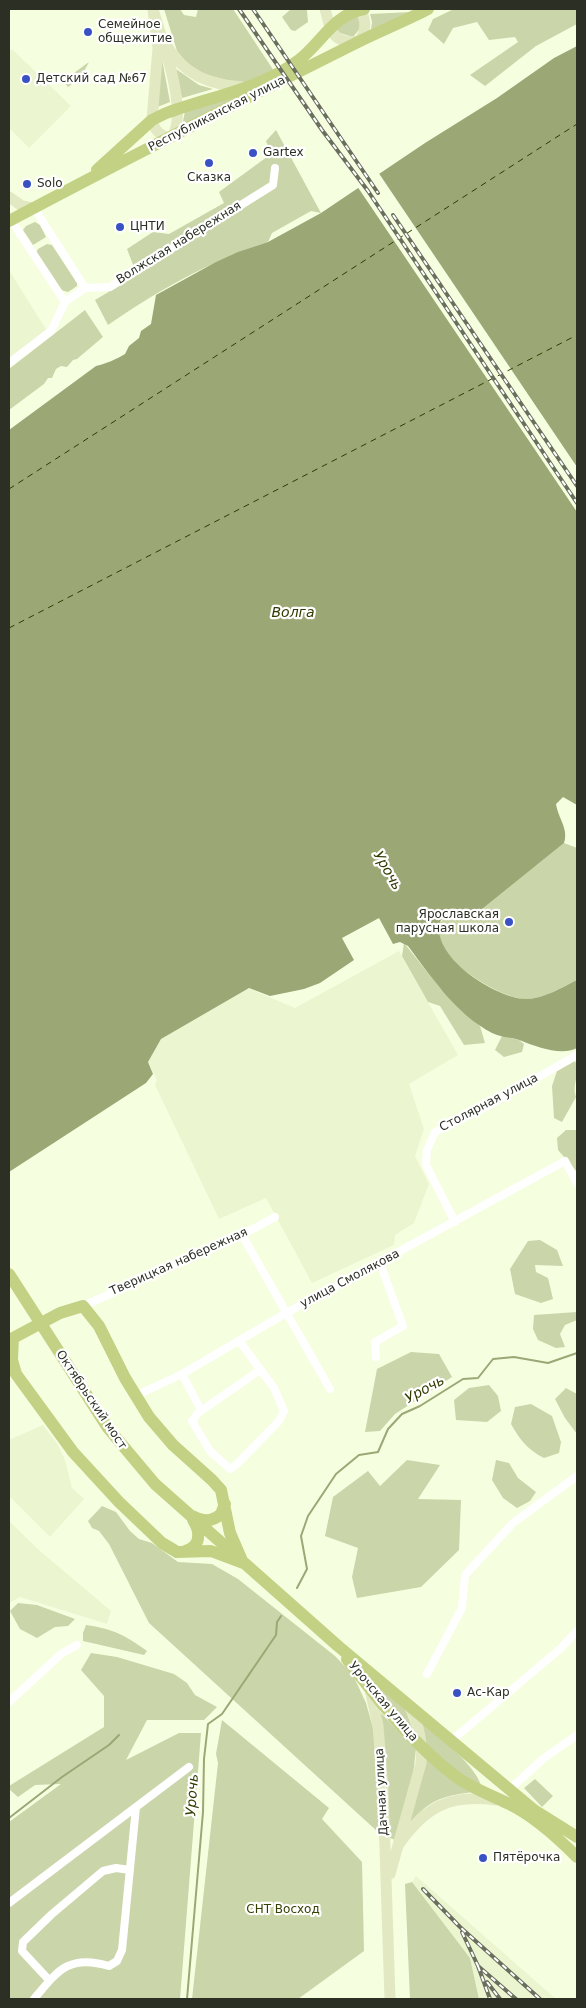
<!DOCTYPE html>
<html>
<head>
<meta charset="utf-8">
<style>
	body { margin:0 }
	#map { position:relative; width:586px; height:2008px; overflow:hidden; background:#f6fee0; font-family:"DejaVu Sans",sans-serif }
	canvas { display:block }
	.frame { position:absolute; inset:0; border:10px solid #2c2f24; pointer-events:none }
</style>
</head>
<body>
<div id="map">
<canvas width="586" height="2008"></canvas>
<div class="frame"></div>
</div>
<script>
const ctx = document.querySelector('canvas').getContext('2d');
ctx.lineJoin = 'round';
function paint(path, color) {
  ctx.fillStyle = color;
  ctx.fill(path, 'evenodd');
}
function stroke(path, color, width, dash) {
  ctx.strokeStyle = color;
  ctx.lineWidth = width;
  ctx.lineCap = dash ? 'butt' : 'round';
  ctx.setLineDash(dash || []);
  ctx.stroke(path);
}
function write(font, color, halo, rows, align = 'center') {
  ctx.font = font + ' "DejaVu Sans",sans-serif';
  ctx.lineWidth = 4.5;
  ctx.setLineDash([]);
  ctx.textBaseline = 'middle';
  ctx.strokeStyle = halo;
  ctx.fillStyle = color;
  for (const [text, x, y, turn = 0] of rows) {
    ctx.save();
    ctx.translate(x, y);
    ctx.rotate((+turn || 0) * Math.PI / 180);
    ctx.textAlign = isNaN(turn) ? turn : align;
    if (halo) ctx.strokeText(text, 0, 0);
    ctx.fillText(text, 0, 0);
    ctx.restore();
  }
}
paint(new Path2D(`
	M12 49 71 106 29 148 9 128V52Z
	M9 270 47 331 9 360Z
	M399 951 458 1055 409 1084 424 1129 415 1156 429 1184 414 1223 395 1235 394 1245 312 1283 266 1198 219 1219 155 1085 157 1080 148 1062 161 1039 248 988 295 1008Z
	M43 1425 58 1445 65 1460 72 1488 84 1499 50 1537 9 1496V1440Z
	M9 1521 39 1550 111 1611 107 1624 20 1597 9 1603Z
	M416 1876 556 1999H479L470 1958 412 1882Z`), '#ebf5d0');
paint(new Path2D(`
	M164 9H180L184 15 196 17 198 9H233L274 71 240 84 204 74 187 63 177 51Z
	M291 9 307 10 308 22 295 31 291 30 282 17Z
	M454 9H577V24L536 46 485 86 470 75 518 42 515 37 489 40 477 22 453 28 444 44 428 30 433 19Z
	M411 12 371 30 372 22 370 14Z
	M360 16 362 26 353 37 340 33 336 29 351 19Z
	M161 54 170 102 155 108Z
	M89 62 81 77 68 87 64 82 67 78Z
	M176 69 199 85 213 89 182 98Z
	M254 89 182 126 185 111Z
	M276 130 321 213 311 211 272 233 268 242C212 260 157 291 108 325L95 300 137 275 127 249 153 232 169 234 224 203 219 192 271 154 266 141Z
	M35 222 40 225 46 237 33 245 23 230 26 226Z
	M47 244 52 245 77 283V286L68 292 61 290 36 253 38 249Z
	M85 310 103 337 77 359 73 360 67 367 61 366 56 369 52 378H48L44 384 9 410V369Z
	M564 843 577 848V980C563 987 543 999 526 999 504 999 456 970 445 950 440 942 439 933 439 924L448 914H476Z
	M404 943 440 988 480 1026 485 1043 464 1045 440 1006 428 1002 402 956Z
	M502 1036 519 1040 524 1044 522 1052 504 1057 495 1050Z
	M575 1061C582 1073 571 1084 576 1097L562 1122 554 1118 552 1086 557 1071Z
	M566 1130H577V1172L558 1150 557 1138Z
	M540 1240 557 1250 563 1266 535 1265 536 1272 548 1278 553 1299 541 1303 515 1294 510 1269 528 1241Z
	M577 1312V1320L565 1325 560 1334 565 1347 556 1348 538 1340 533 1329 534 1315Z
	M411 1352 439 1354 452 1377 395 1414 380 1431 365 1432 377 1369Z
	M489 1385 498 1396 501 1411 487 1422 456 1420 454 1400 469 1388Z
	M566 1388 577 1394V1434L565 1418 555 1399Z
	M531 1404 552 1416 561 1442 559 1453 544 1458C528 1450 520 1440 511 1424L515 1407Z
	M407 1460 440 1465 418 1499 461 1500 459 1550 421 1587 357 1598 352 1577 358 1548 325 1536 333 1497 368 1471 380 1486Z
	M496 1460 509 1463 518 1478 536 1492 530 1501 517 1508 503 1498 492 1480Z
	M102 1506 116 1512 130 1531 139 1539 152 1543 178 1562 212 1564 238 1579 335 1656 353 1675 366 1703 375 1735 380 1831 378 1832 149 1623 109 1544 99 1531 92 1528 88 1521Z
	M18 1603 37 1605 75 1619 68 1626 55 1627 37 1638 20 1629 10 1611Z
	M86 1625C113 1629 125 1635 147 1651L144 1655 83 1641V1633Z
	M91 1653 117 1657 174 1674 187 1683 195 1695 217 1707 204 1720H147L126 1760 179 1733H201L180 1999H9V1822L61 1784 35 1785 18 1797 9 1789V1786L104 1727V1696L81 1670Z
	M374 1681 404 1706 415 1735 391 1708Z
	M380 1712 416 1749 413 1775 395 1840 390 1838Z
	M222 1720 329 1808 322 1819 362 1862 364 1951 298 1999H192L218 1763 216 1754Z
	M420 1721C438 1737 473 1762 481 1785L457 1772 426 1746Z
	M425 1756 474 1792C440 1796 425 1801 405 1831Z
	M535 1779 553 1796 542 1807 524 1788Z
	M412 1882 470 1958 479 1999H410L405 1884Z`), '#cad5a9');
paint(new Path2D(`
	M577 46V805L563 797 556 804C558 818 569 829 564 843L476 914H448L441 920C427 955 497 999 526 999 543 999 563 987 577 980V1048C561 1056 537 1047 522 1041 513 1037 502 1038 492 1033 456 1014 432 978 408 946L400 942 393 944 379 918 342 938 354 960 320 983 304 989 270 996 249 988 161 1039 148 1062 153 1074 146 1083 9 1172V430L96 366C103 365 119 358 125 354L129 346 139 338 141 331 151 324 156 295 216 262 238 252 268 242 321 213 425 143 497 98 554 58Z`), '#9ba775');
paint(new Path2D(`
	M378 172 577 467V512L357 186Z`), '#f6fee0');
stroke(new Path2D(`
	M297 1588 307 1569 301 1536 308 1516 336 1474 359 1455 378 1452 388 1429 402 1414 420 1406 463 1379 478 1378 493 1359 514 1357 548 1363 577 1353
	M9 1818 62 1777 109 1745 119 1735
	M187 1999 203 1812 204 1759 208 1724 222 1714 276 1635 277 1622 281 1616`), '#9ba775', 2);
stroke(new Path2D(`
	M9 489 577 124
	M9 628 577 335`), '#313b00', 1, [6, 5]);
stroke(new Path2D(`
	M34 208 85 288
	M11 220 65 302
	M9 363 51 331 65 302 85 288 110 287 273 185 275 168
	M455 1222 426 1165 427 1150 435 1132 486 1107 577 1055
	M242 1235 330 1389
	M83 1306 242 1235 275 1217
	M240 1342 274 1388 284 1411 279 1421 237 1464 230 1469 210 1451 192 1421 198 1413 260 1370
	M376 1357 375 1342 403 1326 380 1263
	M182 1374 201 1410
	M135 1396 182 1374 288 1312 565 1161 577 1183
	M427 1674 462 1608 465 1575 513 1523 577 1476
	M9 1702 61 1654 77 1645
	M451 1741 560 1649 577 1631
	M509 1790 543 1759 577 1735
	M9 1903 136 1807
	M49 1980 22 1951 23 1942 52 1914 103 1871 116 1868 130 1870
	M34 1999C58 1970 69 1954 109 1966L117 1961 122 1950 136 1807 189 1767`), '#fff', 8);
stroke(new Path2D(`
	M153 9C161 38 189 110 172 137 160 137 155 131 152 120L158 48 153 10
	M325 9C331 30 331 44 359 41 367 32 366 19 360 9
	M167 46C184 75 210 85 243 87
	M9 197 22 206 34 208
	M370 1689 378 1726 383 1789 390 1999
	M399 1844C426 1806 450 1794 496 1800
	M390 1874 421 1763C423 1743 419 1725 410 1707`), '#e1e8c2', 11);
stroke(new Path2D(`
	M97 170 152 120 164 114C208 97 260 90 299 60 322 42 333 15 364 9
	M9 221C124 160 240 101 356 43 380 31 405 21 428 9
	M9 1274 108 1428 155 1484 338 1646 534 1810 577 1837
	M83 1306 99 1326 125 1378 149 1417 173 1445 212 1480 221 1490 230 1533 243 1563 211 1551 177 1552 162 1543 119 1502 73 1452 16 1374 12 1360 13 1338 60 1313Z
	M192 1516C202 1522 212 1522 221 1514L225 1504
	M185 1551C201 1547 201 1532 193 1520
	M347 1659C380 1702 412 1743 455 1776 471 1788 491 1795 509 1804 534 1816 558 1838 577 1857`), '#c3d185', 12);
const rail = new Path2D(`
	M239 9 322 130 368 191 577 503
	M253 9 378 193
	M393 215 577 486
	M423 1889 460 1927 540 1999
	M462 1932 478 1966 516 1999
	M478 1966 490 1999
	M487 1982 500 1999`);
stroke(rail, '#696e5d', 4);
stroke(rail, '#fff', 2, [5.5]);
for (const [x, y, r, color] of [
	[88,32,5,"#3a51c4"],
	[26,79,5,"#3a51c4"],
	[253,153,5,"#3a51c4"],
	[209,163,5,"#3a51c4"],
	[27,184,5,"#3a51c4"],
	[120,227,5,"#3a51c4"],
	[509,922,5,"#3a51c4"],
	[457,1693,5,"#3a51c4"],
	[483,1858,5,"#3a51c4"]
]) {
  const dot = new Path2D();
  dot.arc(x, y, r, 0, 2 * Math.PI);
  ctx.fillStyle = color;
  ctx.fill(dot);
  stroke(dot, '#fff', 2);
}
write('12px', '#2c2f24', '#fff', [
	["Семейное",98,25],
	["общежитие",98,39],
	["Детский сад №67",36,79],
	["Gartex",263,153],
	["Сказка",209,178,"center"],
	["Solo",37,184],
	["ЦНТИ",130,227],
	["Ярославская",499,915,"right"],
	["парусная школа",499,929,"right"],
	["Ас-Кар",467,1693],
	["Пятёрочка",493,1858]
], 'left');
write('12px', '#2c2f24', '#fff', [
	["Республиканская улица",217,114,-27],
	["Волжская набережная",179,243,-32],
	["Столярная улица",489,1103,-28],
	["Тверицкая набережная",179,1262,-24],
	["улица Смолякова",350,1279,-28],
	["Октябрьский мост",91,1400,56],
	["Урочская улица",383,1702,50],
	["Дачная улица",382,1792,-93]
]);
write('12px', '#354002', '#fff', [
	["СНТ Восход",283,1910]
]);
write('italic 14px', '#313b00', '#fff', [
	["Волга",293,613],
	["Урочь",387,871,60],
	["Урочь",425,1390,-29],
	["Урочь",193,1795,-86]
]);
</script>
</body>
</html>
